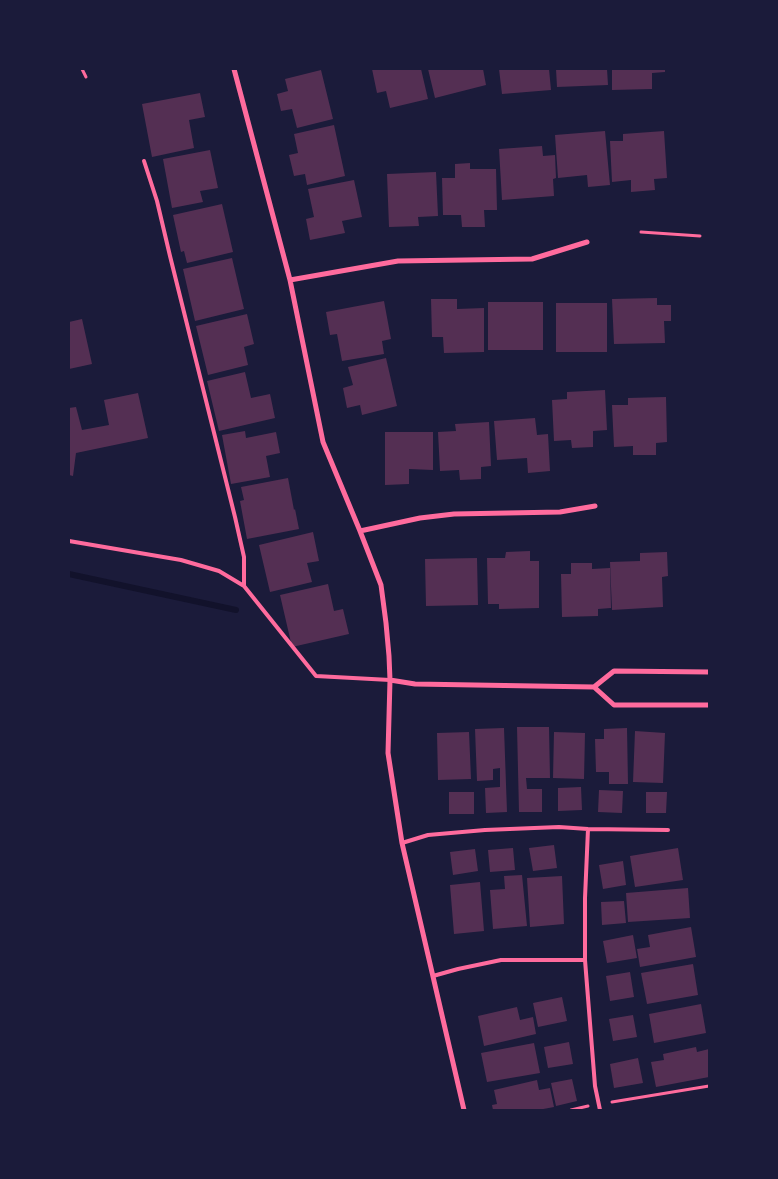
<!DOCTYPE html>
<html>
<head>
<meta charset="utf-8">
<style>
	body { margin:0 }
	#map { position:relative; width:778px; height:1179px; overflow:hidden; background:#1b1b3a; font-family:"PT Sans Narrow",sans-serif }
	canvas { display:block }
	.frame { position:absolute; inset:0; border:70px solid #1b1b3a; pointer-events:none }
</style>
</head>
<body>
<div id="map">
<canvas width="778" height="1179"></canvas>
<div class="frame"></div>
</div>
<script>
const ctx = document.querySelector('canvas').getContext('2d');
ctx.lineJoin = 'round';
function stroke(path, color, width, dash) {
  ctx.strokeStyle = color;
  ctx.lineWidth = width;
  ctx.lineCap = dash ? 'butt' : 'round';
  ctx.setLineDash(dash || []);
  ctx.stroke(path);
}
function paint(path, color) {
  ctx.fillStyle = color;
  ctx.fill(path, 'evenodd');
}
stroke(new Path2D(`
	M69 574 236 610`), '#12122b', 6);
paint(new Path2D(`
	M372 69H421L428 99 390 108 386 91 377 93Z
	M428 69H483L486 85 435 98Z
	M499 69H549L551 90 502 94Z
	M556 69H607L608 85 557 87Z
	M612 69H665V72L652 73V89L612 90Z
	M321 70 333 119 297 128 292 109 281 111 277 94 288 91 285 79Z
	M200 93 205 117 189 120 194 148 152 157 142 104Z
	M334 125 345 176 307 185 305 174 294 176 289 155 298 153 294 134Z
	M605 131 610 185 588 187 587 175 558 178 555 135Z
	M664 131 667 178 654 179 655 190 631 192V180L612 182 610 141H623V134Z
	M542 146 543 156 555 155 556 178 553 179 554 196 502 200 499 149Z
	M210 150 218 188 200 191 203 202 172 208 163 159Z
	M470 163V169H496L497 210H484L485 227H462L461 215H443L442 178H455V164Z
	M436 172 438 216 418 217 419 226 389 227 387 174Z
	M354 180 362 217 342 221 345 233 310 240 306 219 314 217 308 189Z
	M222 204 233 252 187 263 184 251 181 252 173 215Z
	M232 258 244 309 195 321 183 269Z
	M657 298V305H671V321H664L665 343 614 344 612 299Z
	M431 299H457V309L484 308V352L444 353 443 337H432Z
	M384 301 391 339 382 341 384 354 342 361 337 334 330 335 326 312Z
	M488 302H543V350H488Z
	M556 303H607V352H556Z
	M247 314 254 344 244 347 248 365 208 375 196 326Z
	M82 319 92 364 69 369V322Z
	M386 358 397 406 362 415 360 405 347 408 343 388 353 385 348 367Z
	M245 372 251 398 270 394 275 418 219 431 207 381Z
	M605 390 607 430 593 431V447L572 448 571 440 554 441 552 400 567 399V392Z
	M138 393 148 438 76 453 73 476 69 475V408L76 407 82 430 109 425 104 400Z
	M666 397 667 442 656 443V455H633V446L614 447 612 405H628V398Z
	M535 418 537 435 548 434 550 471 528 473 527 458 497 460 494 421Z
	M489 422 491 466 481 467V479L460 480 459 470 440 471 438 432 456 431 455 424Z
	M245 431 246 438 276 432 280 453 266 456 270 477 231 484 222 435Z
	M385 432H433V470L409 469V484L385 485Z
	M288 478 294 510 295 509 299 529 247 539 240 501 244 500 241 487Z
	M313 532 319 561 307 563 312 582 270 592 259 545Z
	M530 551V561H539V608L499 609V604H488L487 558H505L506 552Z
	M667 552 668 576 662 577 663 607 612 610 610 562 640 561V553Z
	M477 558 478 605 426 606 425 559Z
	M571 563H592V569L610 568 611 608 598 609V616L562 617 561 574H571Z
	M328 584 334 611 343 609 349 634 292 647 280 595Z
	M517 727H549L550 778H526L527 789H542V812H519Z
	M504 728 507 812 486 813 485 788 500 787V768L493 769V780L477 781 475 729Z
	M627 728 628 784H609V772H596L595 739H604V729Z
	M635 731 665 733 663 783 633 782Z
	M469 732 471 779 438 780 437 733Z
	M554 732 585 733 584 779 553 778Z
	M581 787 582 810 558 811V788Z
	M599 790 623 791 622 813 598 812Z
	M449 792H474V814H449Z
	M646 792H667L666 813H646Z
	M554 845 557 868 533 871 529 848Z
	M513 848 515 870 490 872 488 850Z
	M678 848 683 880 635 887 630 856Z
	M475 849 478 871 453 875 450 852Z
	M623 861 626 885 603 889 599 865Z
	M522 875 527 926 493 929 490 890 505 889 504 876Z
	M562 876 564 924 530 927 527 878Z
	M480 882 484 931 454 934 450 885Z
	M688 888 690 918 628 922 626 893Z
	M624 901 626 923 602 925 601 902Z
	M691 927 696 957 640 967 637 949 650 947 648 935Z
	M633 935 637 958 607 963 603 941Z
	M693 964 698 995 647 1004 641 973Z
	M630 972 634 997 610 1001 606 976Z
	M562 997 567 1021 538 1027 533 1003Z
	M701 1004 706 1033 654 1043 649 1014Z
	M517 1007 520 1020 533 1017 536 1034 484 1046 478 1016Z
	M633 1015 637 1037 613 1041 609 1019Z
	M569 1042 573 1064 548 1068 544 1047Z
	M534 1043 540 1073 487 1082 481 1053Z
	M696 1047 697 1052 709 1049V1077L656 1087 651 1062 664 1060 663 1054Z
	M638 1058 643 1083 614 1088 610 1064Z
	M572 1079 577 1101 556 1106 551 1083Z
	M537 1080 539 1090 550 1088 554 1107 538 1110H493L492 1105 497 1104 494 1090Z`), '#542f53');
stroke(new Path2D(`
	M82 69 86 77
	M641 232 700 236
	M612 1102 709 1086
	M571 1110 588 1106`), '#ff6b9d', 3);
stroke(new Path2D(`
	M144 161 157 201 170 256 235 517 244 557V586
	M69 541 181 560 219 571 244 586 316 676 390 680
	M588 829 585 898V960L595 1086 600 1110
	M402 843 428 835 485 830 559 827 588 829 668 830
	M433 976 458 969 501 960H585`), '#ff6b9d', 4);
stroke(new Path2D(`
	M234 69 290 280 323 442 360 531 381 585 386 623 389 656 390 680 388 753 402 843 464 1110
	M290 280 398 261 532 259 587 242
	M360 531 420 518 454 514 560 512 595 506
	M390 680 415 684 594 687 614 705H709
	M594 687 614 671 709 672`), '#ff6b9d', 5);
</script>
</body>
</html>
